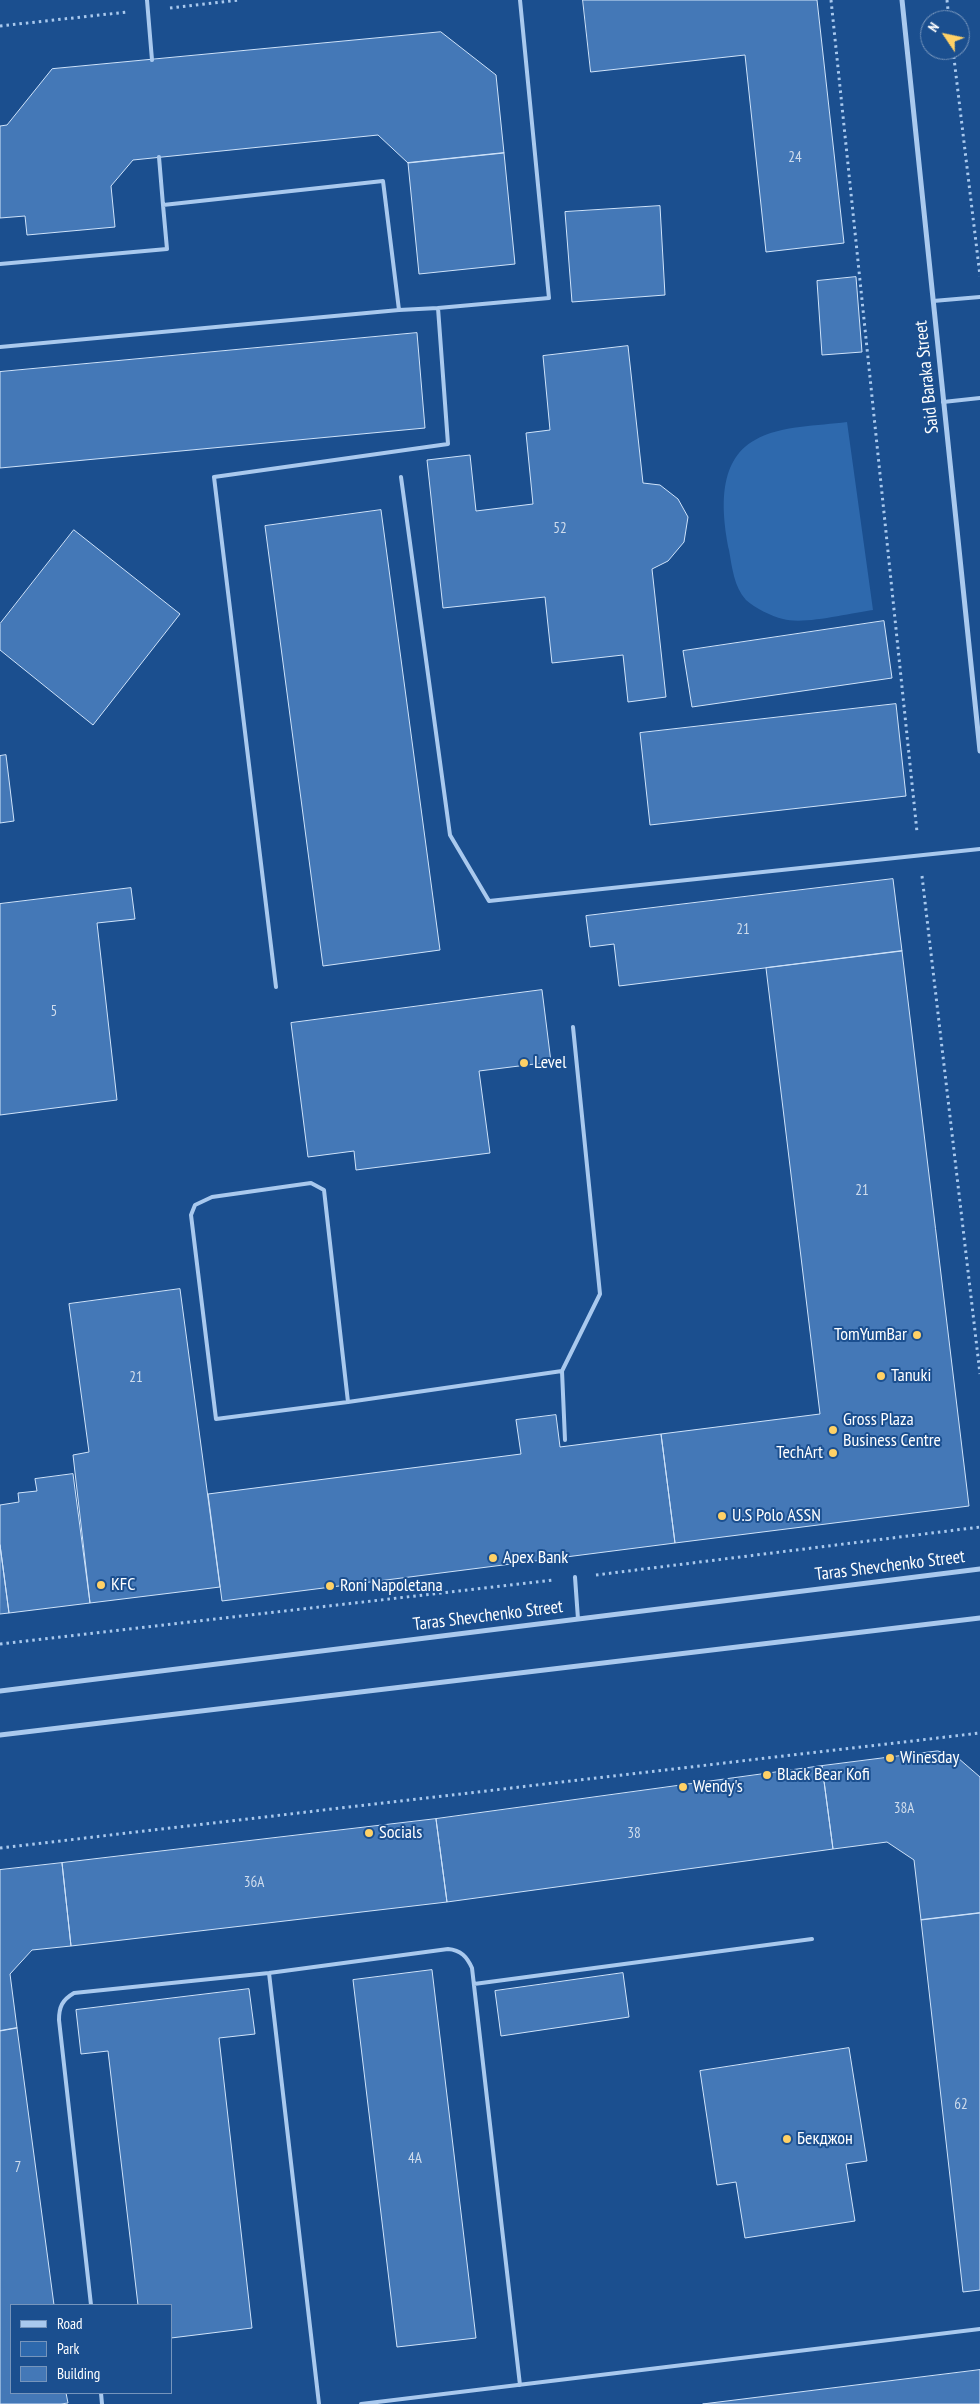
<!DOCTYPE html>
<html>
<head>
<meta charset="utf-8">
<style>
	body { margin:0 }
	#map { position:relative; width:980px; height:2404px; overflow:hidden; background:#1b4f8f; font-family:"PT Sans Narrow",sans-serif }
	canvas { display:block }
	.legend { position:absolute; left:10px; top:2304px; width:162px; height:90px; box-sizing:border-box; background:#1b4f8f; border:1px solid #7695bc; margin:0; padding:6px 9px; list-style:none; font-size:15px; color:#fff }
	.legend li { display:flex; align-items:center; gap:10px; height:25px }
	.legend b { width:25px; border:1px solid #7695bc }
	.north { position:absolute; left:920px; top:10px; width:50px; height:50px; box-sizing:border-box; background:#1b4f8f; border:1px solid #7695bc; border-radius:50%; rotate:304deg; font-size:14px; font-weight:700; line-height:20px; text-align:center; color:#fff }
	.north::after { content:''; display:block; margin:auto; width:18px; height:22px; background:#ffd166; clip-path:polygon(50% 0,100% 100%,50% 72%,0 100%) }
</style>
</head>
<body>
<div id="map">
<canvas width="980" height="2404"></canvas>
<ul class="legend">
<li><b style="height:6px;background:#a9c9ee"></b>Road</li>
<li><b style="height:14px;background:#2e69ad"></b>Park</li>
<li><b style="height:14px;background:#4478b7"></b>Building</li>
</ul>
<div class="north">N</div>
</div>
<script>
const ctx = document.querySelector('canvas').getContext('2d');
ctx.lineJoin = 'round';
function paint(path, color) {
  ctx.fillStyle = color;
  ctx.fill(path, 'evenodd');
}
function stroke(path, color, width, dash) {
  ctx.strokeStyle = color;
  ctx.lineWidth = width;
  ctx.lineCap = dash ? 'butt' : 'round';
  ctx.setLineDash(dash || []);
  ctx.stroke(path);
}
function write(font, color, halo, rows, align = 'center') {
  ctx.font = font + ' "PT Sans Narrow",sans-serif';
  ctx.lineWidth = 4;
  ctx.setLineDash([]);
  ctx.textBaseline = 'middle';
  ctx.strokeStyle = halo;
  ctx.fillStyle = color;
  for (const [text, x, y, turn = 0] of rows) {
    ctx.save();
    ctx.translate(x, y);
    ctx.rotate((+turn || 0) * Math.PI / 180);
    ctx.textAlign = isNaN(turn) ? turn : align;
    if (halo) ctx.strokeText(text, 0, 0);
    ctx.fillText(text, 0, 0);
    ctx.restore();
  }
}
paint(new Path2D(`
	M847 422 873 610C850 613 804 625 783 619 771 616 755 608 746 600 734 587 732 567 729 550 722 515 716 461 755 440 781 425 818 426 847 422Z`), '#2e69ad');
const building = new Path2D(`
	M583 0H817L844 243 766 252 745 55 591 72Z
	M441 32 496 75 504 153 408 163 378 135 133 160 111 186 115 227 27 235 25 216 0 218V126L7 125 52 69Z
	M504 153 515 264 419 274 408 163Z
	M660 206 665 295 572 302 565 212Z
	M856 277 862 352 822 355 817 281Z
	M417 333 425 428 0 468V372Z
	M628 346 643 483 660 485 678 499 688 517 684 542 668 561 652 569 666 697 628 702 623 655 552 663 545 597 443 608 427 460 470 455 476 511 533 504 526 433 550 430 543 356Z
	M381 510 440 950 323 966 265 526Z
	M74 530 180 614 93 725 0 650V624Z
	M884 621 892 678 692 707 683 651Z
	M896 704 906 796 650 825 640 733Z
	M6 755 14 821 0 823V756Z
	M893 879 902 951 619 986 614 944 590 947 586 916Z
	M131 888 135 919 97 923 117 1100 0 1115V904Z
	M902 951 969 1506 675 1543 661 1434 820 1414 766 968Z
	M542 990 551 1062 479 1071 490 1153 356 1170 354 1151 308 1157 291 1023Z
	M180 1289 220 1587 90 1603 73 1455 89 1452 69 1304Z
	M556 1415 560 1447 661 1434 675 1543 222 1601 208 1494 521 1454 516 1420Z
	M73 1474 90 1603 9 1613 0 1545V1505L19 1502 18 1493 37 1491 35 1479Z
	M0 1545 9 1613 0 1614Z
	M938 1751 958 1758 980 1777V1913L921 1920 914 1860 887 1842 833 1849 822 1766Z
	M822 1766 833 1849 447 1902 436 1819Z
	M436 1819 447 1902 71 1946 62 1863Z
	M62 1863 71 1946 32 1950 10 1974 17 2028 0 2031V1870Z
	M980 1913V2290L963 2292 921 1920Z
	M432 1970 476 2338 397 2347 353 1980Z
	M623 1973 629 2017 501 2036 495 1991Z
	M249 1989 255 2034 219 2038 252 2328 171 2338V2305H138L108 2051 81 2054 76 2010Z
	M17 2028 54 2305H11V2393H66L68 2403 61 2404H0V2031Z
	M849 2048 867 2161 846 2164 855 2221 745 2238 736 2182 717 2185 700 2071Z
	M980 2370V2404H703Z`);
paint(building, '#4478b7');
stroke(building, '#cfe3fa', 1);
stroke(new Path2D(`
	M831 0 917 832
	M947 0 949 20
	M170 8 239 0
	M0 26 127 12
	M953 50 980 276
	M922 876 980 1374
	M596 1575 980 1527
	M0 1644 553 1580
	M0 1848 980 1733`), '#a9c9ee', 3, [2.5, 4]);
stroke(new Path2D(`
	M147 0 152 60
	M159 157 163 205
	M0 264 167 249 163 205 383 181 399 310 438 308
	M933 301 980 297
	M0 347 399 310
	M943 402 980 398
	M401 477 450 835 489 901 980 849
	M276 987 214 477 448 444 438 308 549 298 520 0
	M348 1402 324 1190 311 1183 212 1197 195 1205 191 1215 216 1419 348 1402 562 1371
	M565 1440 562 1371 600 1294 573 1027
	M575 1577 578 1619
	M269 1973 319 2404
	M474 1984 812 1939
	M91 2305 59 2020C59 2007 62 2000 74 1993L269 1973 448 1949C461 1950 467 1957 472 1968L520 2385
	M101 2393 102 2404
	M361 2404 980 2329`), '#a9c9ee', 4);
stroke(new Path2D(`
	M902 0 980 751
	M0 1691 980 1569
	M0 1735 980 1618`), '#a9c9ee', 5);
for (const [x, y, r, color] of [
	[524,1063,5,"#ffd166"],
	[917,1335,5,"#ffd166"],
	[881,1376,5,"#ffd166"],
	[833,1430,5,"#ffd166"],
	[833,1453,5,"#ffd166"],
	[722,1516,5,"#ffd166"],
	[493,1558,5,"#ffd166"],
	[101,1585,5,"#ffd166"],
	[330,1586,5,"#ffd166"],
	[890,1758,5,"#ffd166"],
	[767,1775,5,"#ffd166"],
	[683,1787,5,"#ffd166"],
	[369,1833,5,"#ffd166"],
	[787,2139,5,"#ffd166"]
]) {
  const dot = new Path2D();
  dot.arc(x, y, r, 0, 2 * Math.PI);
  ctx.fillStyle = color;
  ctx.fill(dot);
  stroke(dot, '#1b4f8f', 2);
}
write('15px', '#d0dded', null, [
	["24",795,158],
	["52",560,529],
	["21",743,930],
	["5",54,1012],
	["21",862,1191],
	["21",136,1378],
	["38A",904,1809],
	["38",634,1834],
	["36A",254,1883],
	["62",961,2105],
	["4А",415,2159],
	["7",18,2168]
]);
write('18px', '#fff', '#1b4f8f', [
	["Said Baraka Street",927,377,-96],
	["Taras Shevchenko Street",890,1566,-7],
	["Taras Shevchenko Street",488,1616,-7]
]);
write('18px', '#fff', '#1b4f8f', [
	["Level",534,1063],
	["TomYumBar",907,1335,"right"],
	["Tanuki",891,1376],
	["Gross Plaza",843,1420],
	["Business Centre",843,1441],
	["TechArt",823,1453,"right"],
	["U.S Polo ASSN",732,1516],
	["Apex Bank",503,1558],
	["KFC",111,1585],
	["Roni Napoletana",340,1586],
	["Winesday",900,1758],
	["Black Bear Kofi",777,1775],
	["Wendy's",693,1787],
	["Socials",379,1833],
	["Бекджон",797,2139]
], 'left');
</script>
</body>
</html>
